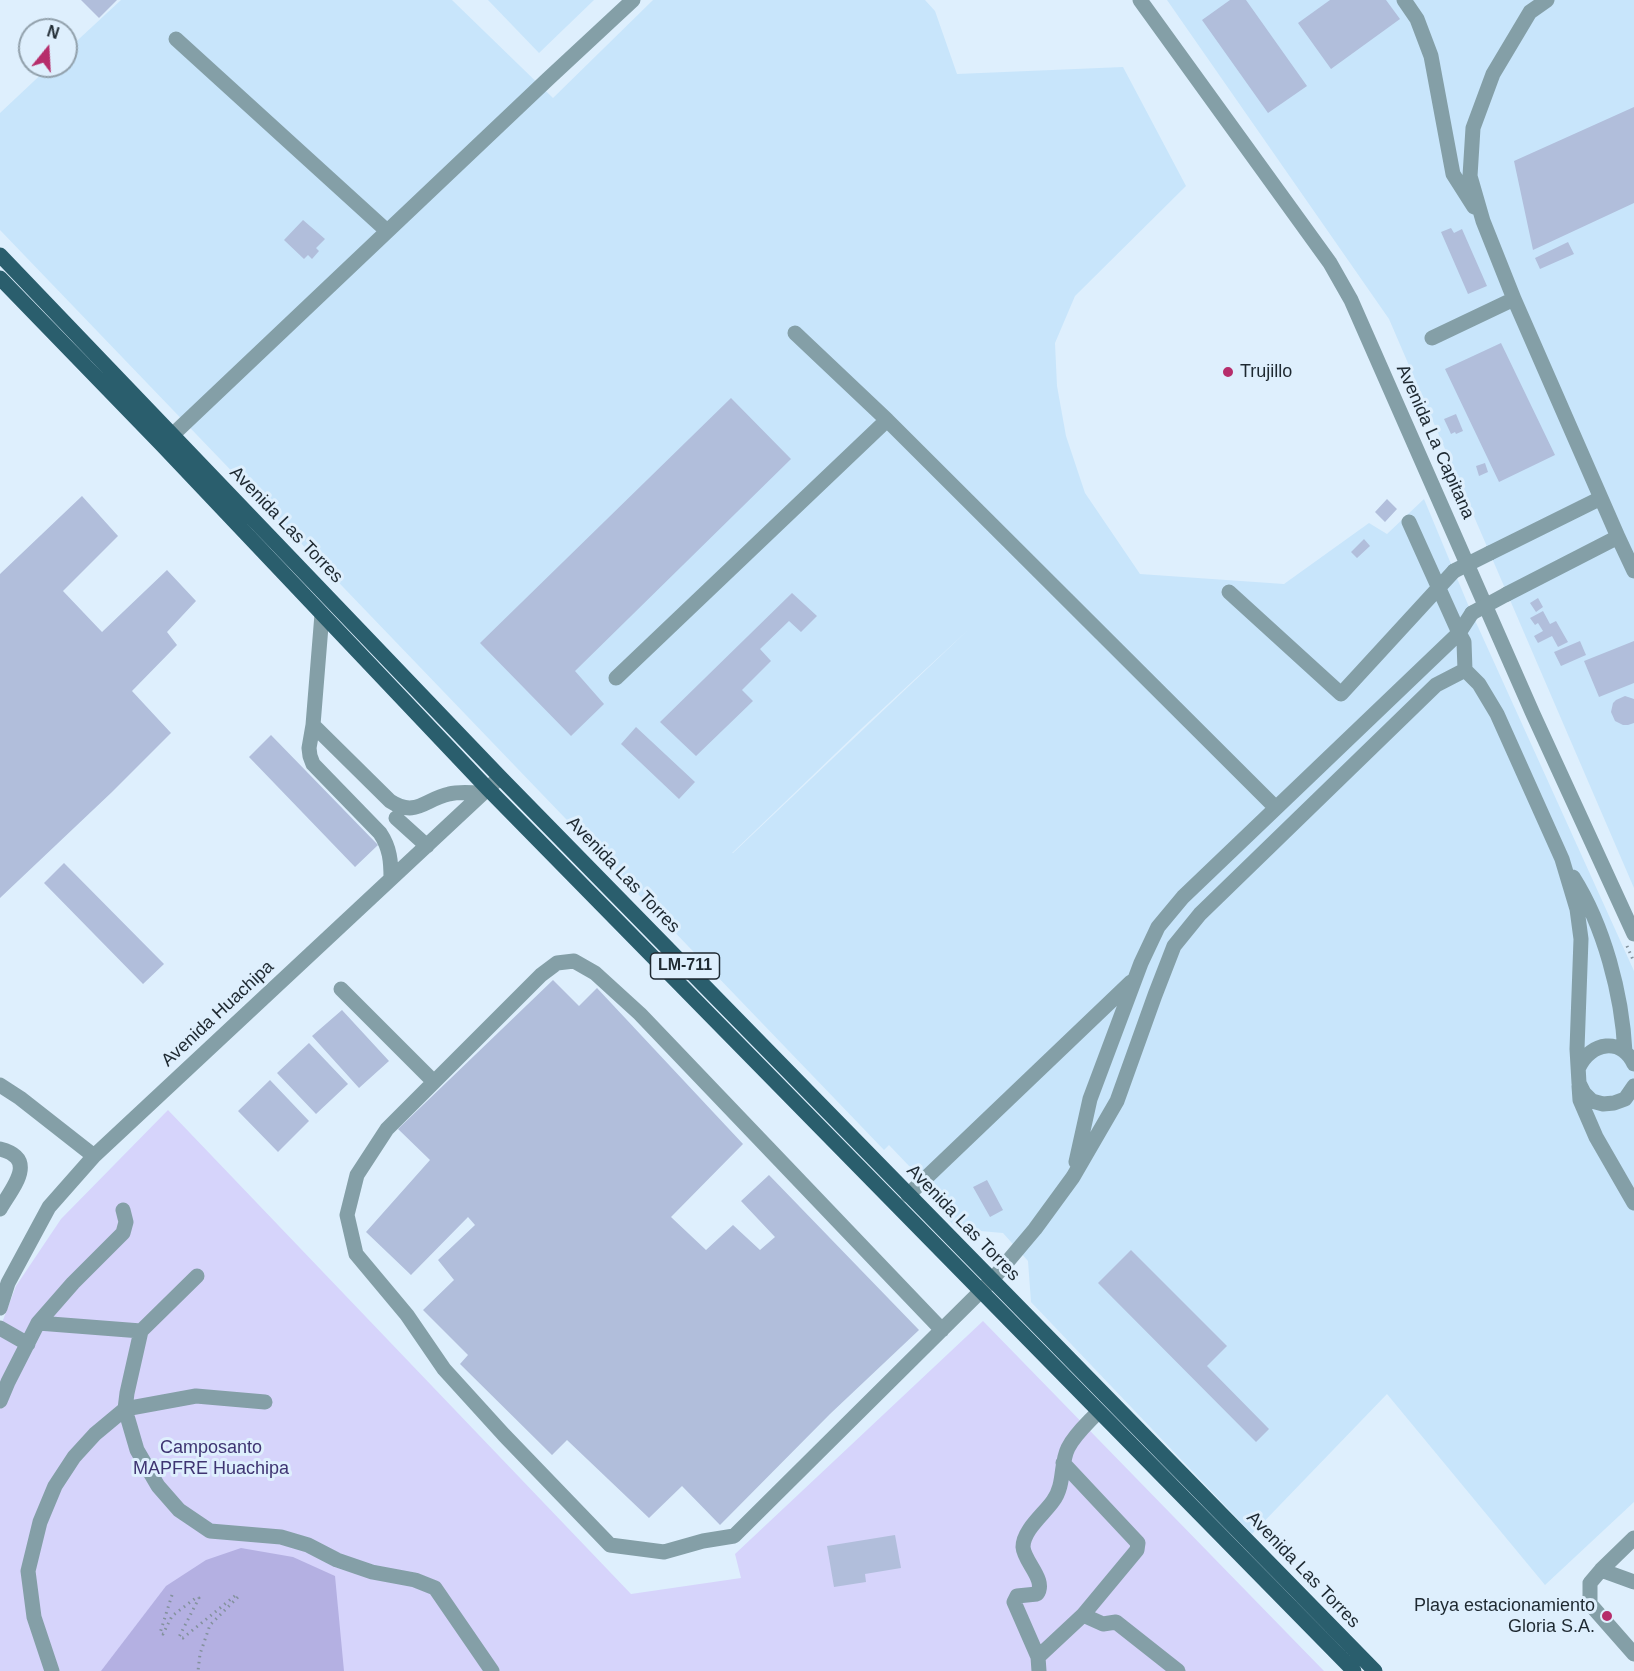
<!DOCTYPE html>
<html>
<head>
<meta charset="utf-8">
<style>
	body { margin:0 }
	#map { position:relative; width:1634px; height:1671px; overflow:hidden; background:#deeffd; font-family:Helvetica,sans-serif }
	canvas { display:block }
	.north { position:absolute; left:18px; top:18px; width:60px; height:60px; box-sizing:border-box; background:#deeffd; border:2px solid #91a0ab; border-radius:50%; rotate:18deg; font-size:16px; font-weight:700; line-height:24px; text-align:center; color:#1e2931 }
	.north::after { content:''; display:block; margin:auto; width:21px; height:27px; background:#b62d6b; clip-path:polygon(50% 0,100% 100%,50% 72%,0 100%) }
</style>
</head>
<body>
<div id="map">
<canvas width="1634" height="1671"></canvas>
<div class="north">N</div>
</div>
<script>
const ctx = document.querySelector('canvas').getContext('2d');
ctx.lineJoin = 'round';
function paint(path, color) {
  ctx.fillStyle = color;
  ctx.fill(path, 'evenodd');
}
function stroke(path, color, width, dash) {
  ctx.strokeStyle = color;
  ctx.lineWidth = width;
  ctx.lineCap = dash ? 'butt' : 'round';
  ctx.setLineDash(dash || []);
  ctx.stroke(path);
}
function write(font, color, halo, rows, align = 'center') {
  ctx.font = font + ' Helvetica,sans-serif';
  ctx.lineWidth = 6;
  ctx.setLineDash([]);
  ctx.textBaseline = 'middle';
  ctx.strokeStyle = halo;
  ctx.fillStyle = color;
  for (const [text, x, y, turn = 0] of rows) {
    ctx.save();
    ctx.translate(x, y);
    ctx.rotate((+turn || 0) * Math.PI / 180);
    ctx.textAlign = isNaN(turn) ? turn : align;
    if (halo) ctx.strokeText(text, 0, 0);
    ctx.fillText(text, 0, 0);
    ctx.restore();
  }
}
paint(new Path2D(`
	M121 0H452L553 98 653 0H925L935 11 957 74 1123 67 1186 186 1075 296 1055 343 1057 386 1066 436 1085 493 1140 574 1284 584 1369 523 1387 534 1424 499 1469 607 1634 971V1502L1545 1585 1387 1394 1252 1534 1031 1302 1028 1261 1003 1233 957 1229 929 1198 928 1186 910 1167 889 1145 884 1150 0 230V113L50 66H66V51ZM968 630 733 853H732L861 729Z
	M488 0H594L539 53Z
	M1167 0H1634V888L1389 319Z`), '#c8e5fb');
paint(new Path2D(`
	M168 1110 631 1594 741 1578 735 1554 983 1321 1324 1671H0V1328L16 1286 61 1219Z`), '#d6d4fb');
paint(new Path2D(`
	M241 1548 293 1557 335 1576 344 1671H101L166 1586 206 1560Z`), '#b4b0e2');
paint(new Path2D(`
	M81 0H117L99 18Z
	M1230 0H1246L1307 86 1268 113 1202 20Z
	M1330 0H1386L1400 19 1331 69 1298 23Z
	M1634 107V203L1533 250 1514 161Z
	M303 220 325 239 316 248 319 251 312 259 308 255 304 259 284 240Z
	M1451 228 1454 233 1462 229 1487 286 1468 294 1441 232Z
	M1568 242 1574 254 1540 269 1535 258Z
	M1501 343 1555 455 1499 482 1445 369Z
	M731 398 791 459 575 671 604 704 571 736 480 643Z
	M1456 414 1463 431 1456 434 1455 432 1451 434 1444 419Z
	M1485 463 1488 472 1479 476 1476 466Z
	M82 496 118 536 63 591 102 632 167 570 196 601 167 632 177 645 132 691 171 733 112 792 0 898V574Z
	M1387 499 1397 509 1385 522 1375 512Z
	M1364 539 1370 546 1357 558 1351 552Z
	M792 593 817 616 801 632 789 621 760 649 771 661 742 690 753 701 696 756 660 722Z
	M1538 598 1543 607 1536 612 1530 603Z
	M1543 611 1550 624 1556 621 1568 642 1558 647 1552 636 1538 643 1534 636 1543 631 1538 623 1535 625 1530 618Z
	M1580 641 1586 655 1561 666 1554 652Z
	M1634 641V683L1599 697 1584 661Z
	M1625 696 1634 699V723L1628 725H1623L1615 721 1611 712 1613 703 1616 700Z
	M636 727 695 782 679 799 621 744Z
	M271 735 378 845 355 867 249 757Z
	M64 863 164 964 143 984 44 883Z
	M553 980 579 1006 597 988 743 1144 671 1217 706 1250 733 1225 760 1250 775 1237 741 1201 769 1175 919 1330 830 1414 720 1525 682 1486 649 1518 567 1440 552 1455 460 1364 468 1355 423 1310 454 1280 438 1260 475 1225 468 1217 411 1275 366 1232 430 1160 398 1129Z
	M342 1010 389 1061 359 1088 312 1036Z
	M309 1043 348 1084 316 1114 277 1073Z
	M270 1080 309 1121 278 1152 238 1111Z
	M987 1180 1003 1210 990 1217 973 1187Z
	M1131 1250 1227 1346 1207 1366 1269 1429 1256 1442 1098 1283Z
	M895 1535 901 1568 865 1574 866 1582 834 1587 827 1546Z`), '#b1bedb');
stroke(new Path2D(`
	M1627 946 1634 962
	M172 1595 160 1633 163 1634 172 1616 197 1597 199 1598 179 1637 183 1638 236 1595 238 1597 210 1625 200 1654 198 1671`), '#83919c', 3, [1.5, 4.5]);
stroke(new Path2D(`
	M1140 0 1330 263 1351 300 1533 714 1634 934
	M1404 0 1417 19 1431 56 1453 174 1474 207
	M176 39 387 231
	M795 333 887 420 1276 808
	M1432 338 1514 299
	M164 443 548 79 633 0
	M1618 537 1634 571
	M1490 553 1601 498
	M1229 592 1341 694 1454 571
	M1507 594 1618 537 1514 299 1483 221 1470 176 1473 128 1493 74 1530 12 1547 0
	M1472 613 1459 633 1464 642 1465 670 1479 684 1497 714 1562 859 1577 909 1581 939 1577 1049 1579 1083 1584 1093 1592 1101 1603 1104 1614 1103 1625 1099 1634 1086
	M322 614 313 725 309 748 310 756 313 764 380 833C390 848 391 861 391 879
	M616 678 887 420
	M313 725 390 801C416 818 425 799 449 794 460 791 472 793 483 793
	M396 818 427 846
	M1573 877C1604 926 1622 994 1625 1052
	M341 989 433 1081
	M1579 1067C1591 1042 1621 1037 1634 1064
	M0 1085 20 1098 94 1156
	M1579 1086 1580 1100 1596 1137 1634 1203
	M0 1149C39 1159 12 1188 0 1209
	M1076 1162 1090 1099 1141 963 1158 927 1183 897 1459 633 1409 522
	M908 1195 1131 982
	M0 1308 8 1283 49 1207 94 1156 497 780
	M38 1323 141 1331 127 1393 125 1409 137 1450 158 1486 179 1510 210 1531 281 1537 308 1545 337 1560 372 1572 415 1580 435 1588 492 1671
	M0 1328 28 1344
	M942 1330 640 1014 595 973 574 961 557 963 541 975 387 1129 357 1175 347 1215 356 1254 407 1315 444 1369 504 1435 610 1545 664 1552 703 1541 734 1536 992 1280 1035 1229 1073 1177 1117 1101 1155 995 1174 946 1200 914 1436 685 1465 670
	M141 1331 197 1276
	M0 1401 8 1382 38 1323 73 1283 123 1233 126 1222 123 1210
	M1063 1463 1138 1543 1137 1550 1083 1615
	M1634 1538 1601 1570 1590 1583V1604L1634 1654
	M1601 1570 1634 1582
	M1038 1657 1083 1615 1103 1624 1116 1622 1178 1671
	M52 1671 34 1617 28 1571 40 1522 55 1486 74 1457 95 1434 125 1409 196 1396 265 1402
	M1039 1671 1038 1657 1014 1602 1017 1596 1037 1594C1047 1580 1024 1562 1023 1547 1023 1530 1044 1514 1053 1501 1065 1485 1060 1464 1068 1448 1075 1434 1088 1423 1098 1412`), '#849fa7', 15);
stroke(new Path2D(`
	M0 255 500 777 1375 1671
	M0 278 162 445 488 789 1354 1671`), '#2a5e6d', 15);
stroke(new Path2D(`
	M1454 571 1490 553
	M1472 613 1507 594`), '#849fa7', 15);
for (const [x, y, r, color] of [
	[1228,372,6,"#b62d6b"],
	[1607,1616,6,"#b62d6b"]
]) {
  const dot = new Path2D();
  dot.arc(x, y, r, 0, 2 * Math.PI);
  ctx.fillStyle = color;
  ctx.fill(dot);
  stroke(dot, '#deeffd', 2);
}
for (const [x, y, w] of [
	[685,966,69]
]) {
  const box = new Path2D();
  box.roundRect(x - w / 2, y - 13, w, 26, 4.5);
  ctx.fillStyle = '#deeffd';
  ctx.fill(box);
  stroke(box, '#1e2931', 1.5);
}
write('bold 16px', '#1e2931', null, [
	["LM-711",685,966]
]);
write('18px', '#1e2931', '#deeffd', [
	["Trujillo",1240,372],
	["Playa estacionamiento",1595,1606,"right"],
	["Gloria S.A.",1595,1627,"right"]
], 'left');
write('18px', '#1e2931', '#deeffd', [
	["Avenida La Capitana",1435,442,66],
	["Avenida Las Torres",286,525,46],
	["Avenida Las Torres",623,875,46],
	["Avenida Huachipa",218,1014,-43],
	["Avenida Las Torres",963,1223,46],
	["Avenida Las Torres",1303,1570,46]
]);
write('18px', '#3f3572', '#deeffd', [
	["Camposanto",211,1448],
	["MAPFRE Huachipa",211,1469]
]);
</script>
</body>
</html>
